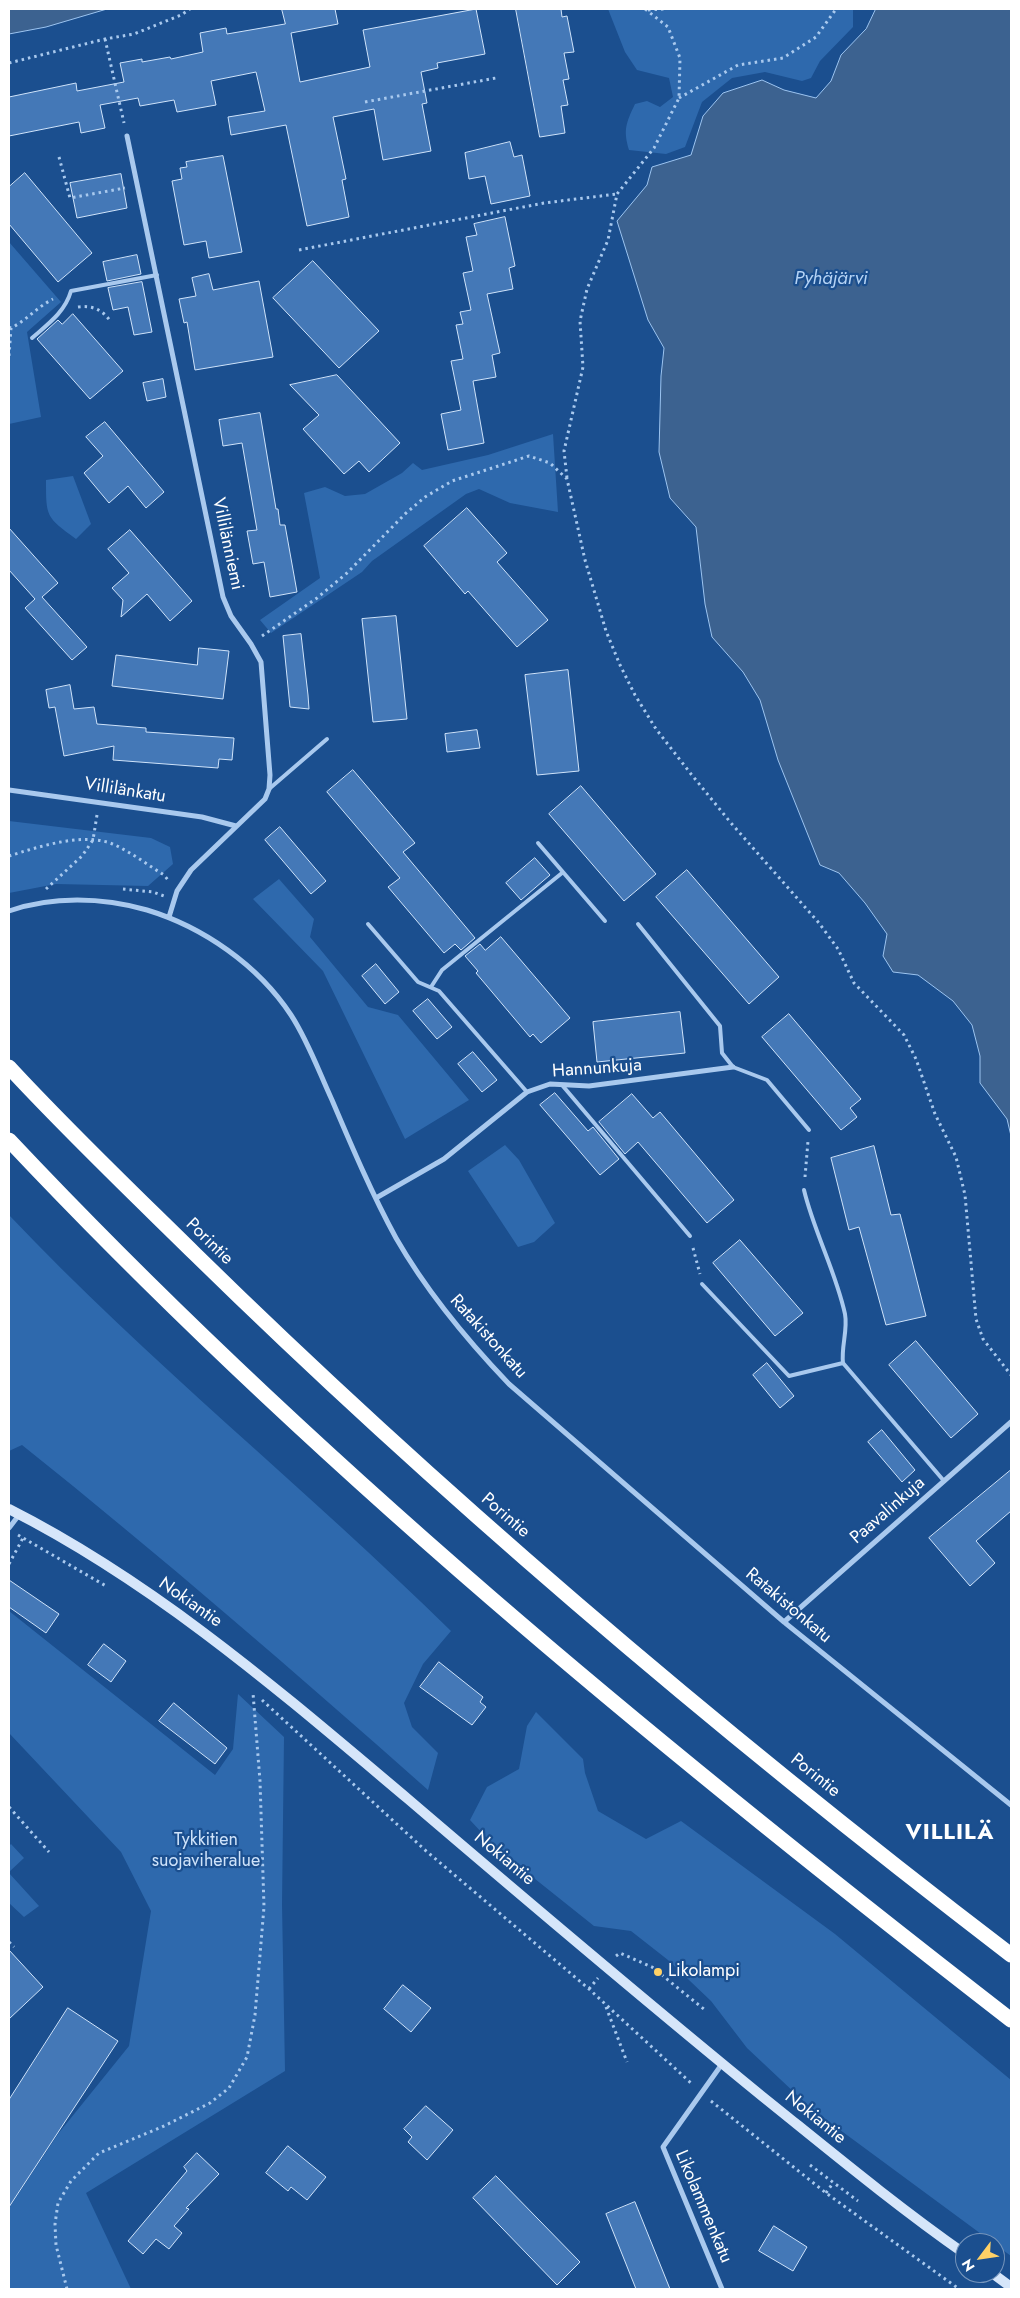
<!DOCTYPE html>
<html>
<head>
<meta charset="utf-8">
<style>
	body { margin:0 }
	#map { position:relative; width:1020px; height:2298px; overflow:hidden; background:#1b4f8f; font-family:Jost,sans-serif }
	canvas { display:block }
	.frame { position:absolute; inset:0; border:10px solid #fff; pointer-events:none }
	.north { position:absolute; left:955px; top:2233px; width:50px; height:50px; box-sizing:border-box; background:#1b4f8f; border:1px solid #7695bc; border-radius:50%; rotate:239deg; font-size:14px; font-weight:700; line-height:20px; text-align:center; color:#fff }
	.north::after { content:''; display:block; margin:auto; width:18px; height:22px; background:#ffd166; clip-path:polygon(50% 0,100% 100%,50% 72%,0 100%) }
</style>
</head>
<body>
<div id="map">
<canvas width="1020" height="2298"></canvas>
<div class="frame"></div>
<div class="north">N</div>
</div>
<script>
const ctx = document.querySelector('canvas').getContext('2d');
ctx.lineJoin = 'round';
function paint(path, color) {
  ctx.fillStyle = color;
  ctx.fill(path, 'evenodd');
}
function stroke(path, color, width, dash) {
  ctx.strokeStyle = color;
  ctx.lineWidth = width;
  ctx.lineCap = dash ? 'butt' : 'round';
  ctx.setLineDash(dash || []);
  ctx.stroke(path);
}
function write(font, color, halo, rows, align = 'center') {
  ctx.font = font + ' Jost,sans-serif';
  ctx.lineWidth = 4.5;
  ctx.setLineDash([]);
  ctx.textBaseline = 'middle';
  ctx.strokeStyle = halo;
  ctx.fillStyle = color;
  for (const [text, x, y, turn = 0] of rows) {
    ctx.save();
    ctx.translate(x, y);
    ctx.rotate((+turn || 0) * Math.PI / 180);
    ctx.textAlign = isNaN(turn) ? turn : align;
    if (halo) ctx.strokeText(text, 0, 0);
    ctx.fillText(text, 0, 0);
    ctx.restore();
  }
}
paint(new Path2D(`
	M608 9H853V27L820 61 811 78 802 81 765 72 732 78 702 102 685 147 666 154 629 150C623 130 626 123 635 104L647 101 660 107 673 97 669 78 637 70 625 52Z
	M9 242 61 302 27 332 41 417 9 424Z
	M553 434 558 512 510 503 479 489 466 494 372 561 362 572 271 633 260 620 320 578 304 493 325 487 345 496 365 494 402 473 413 463 422 470 488 455Z
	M73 476 91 524 76 539C46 517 46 517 46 480Z
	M9 821 151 838 170 847 173 864 148 886 56 884 9 893Z
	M279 879 314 919 310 937 368 1007 398 1015 469 1100 405 1139 323 971 253 899Z
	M505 1145 519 1160 555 1223 534 1242 518 1247 468 1171Z
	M9 1215C148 1362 307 1489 451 1631L423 1664 404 1703 412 1727 438 1753 428 1790C295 1672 161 1556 22 1445L9 1451Z
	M9 1611 215 1775 233 1749 238 1694 284 1737 282 1904 285 2071 86 2193 131 2289H9V2208L58 2134 129 2046 151 1911 121 1852 9 1733Z
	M536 1712 583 1759 585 1773 598 1811 646 1839 681 1821 835 1934 1011 2080V2256L813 2110 747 2048 711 2001 668 1960 631 1931 594 1926 495 1847 470 1820 487 1787 519 1769 527 1726Z
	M11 1844 24 1858 9 1872V1846Z
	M9 1873 39 1906 24 1917 9 1903Z`), '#2e69ad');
const water = new Path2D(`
	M9 9H107L46 27 9 34Z
	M876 9H1011V1136L1007 1119 980 1083V1056L972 1025 953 1001 918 975 893 972 883 956 887 934 865 903 839 873 820 865 778 760 760 700 743 672 712 637 705 604 696 527 670 498 659 452 661 376 664 348 648 320 617 221 647 185 652 167 691 155 703 116 723 93 762 80 784 90 816 98 831 81 841 55 866 29Z`);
paint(water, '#3c6290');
stroke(water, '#9cc4f0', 1);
const building = new Path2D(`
	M282 9H335L338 24 291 33 300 82 370 67 363 30 476 9 485 54 437 63 438 68 421 72 427 103 422 104 431 151 383 160 374 109 333 117 346 179 342 180 349 217 307 226 286 125 231 135 228 117 265 111 256 72 211 81 216 105 177 112 174 100 140 106 138 98 100 105 105 128 81 133 79 122 9 136V97L76 83 77 91 124 82 120 63 142 59V62L170 57 171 59 203 52 200 33 226 28 227 34 285 24Z
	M516 9H561L562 17 567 16 574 52 564 53 569 79 563 80 568 105 561 106 565 133 540 137Z
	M510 142 514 157 522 155 530 196 491 204 485 176 469 179 465 153Z
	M223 156 242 252 209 258 206 241 184 245 172 181 182 179 180 168 187 167 186 162Z
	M25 173 92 253 58 282 9 224V187Z
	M121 174 127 208 77 218 70 183Z
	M505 217 515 266 509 268 513 289 487 294 500 353 492 355 496 377 473 381 484 443 448 450 441 414 461 410 451 361 463 359 456 325 463 324 460 312 471 310 463 273 473 271 466 237 477 235 474 224Z
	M137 255 141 274 107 281 103 262Z
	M313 261 379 331 339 368 273 298Z
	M209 274 213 290 259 281 273 357 195 370 187 322 184 323 179 299 196 296 192 278Z
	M142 282 152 332 134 335 128 307 113 310 108 288Z
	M73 314 123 371 90 399 37 339 58 320 62 324Z
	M337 375 400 443 369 472 359 461 344 474 303 429 319 415 290 385Z
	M163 379 166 397 147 401 143 383Z
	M260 413 276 509H278L280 525H285L297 592 270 597 264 562 253 564 247 531 257 530 242 443 223 446 219 420Z
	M105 422 164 492 146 508 128 486 109 503 84 473 103 456 86 437Z
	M467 508 507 553 497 562 548 620 517 647 468 591 465 594 424 546Z
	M9 528 58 583 42 597 87 647 72 660 25 608 35 599 9 570Z
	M130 530 192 601 170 621 147 594 121 617 123 600 112 588 129 573 108 549Z
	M396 616 407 719 373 722 362 619Z
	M301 634 308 695 309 709 290 707 283 636Z
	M199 648 229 651 223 699 112 686 116 655 197 665Z
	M568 670 579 771 537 775 525 675Z
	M70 685 74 709 94 707 97 724 146 728V732L234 738 232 760 219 759 218 768 113 760 114 746 64 756 55 707 49 708 46 690Z
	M477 730 480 748 447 752 445 734Z
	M353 770 415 843 403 852 475 938 461 950 455 944 444 953 388 887 400 878 327 792Z
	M581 786 656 874 624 901 549 814Z
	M280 827 326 881 311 894 265 840Z
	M535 858 550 875 521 900 506 883Z
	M687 870 779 977 749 1004 656 897Z
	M501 937 570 1018 541 1043 533 1034 530 1037 476 973 478 971 465 956 480 944 485 950Z
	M376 964 399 992 385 1004 362 976Z
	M428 999 452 1027 437 1039 413 1011Z
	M680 1012 685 1053 597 1062 593 1022Z
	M789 1014 861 1099 850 1108 857 1117 841 1130 762 1037Z
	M473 1052 497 1080 482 1092 458 1064Z
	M555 1093 588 1131 593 1127 619 1159 600 1175 540 1105Z
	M632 1094 653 1118 660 1112 734 1200 707 1223 638 1142 625 1154 599 1122Z
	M874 1146 891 1215 900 1214 926 1316 886 1325 859 1227 849 1230 831 1158Z
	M740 1240 803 1313 775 1336 713 1263Z
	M916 1341 978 1414 951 1438 889 1365Z
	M767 1363 794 1396 780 1408 753 1375Z
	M882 1430 915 1470 902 1482 868 1442Z
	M1011 1470V1511L976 1541 995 1563 970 1586 929 1538Z
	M9 1580 59 1614 46 1633 9 1607Z
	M104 1644 126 1661 111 1682 88 1665Z
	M439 1662 483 1697 480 1702 486 1707 472 1725 420 1687Z
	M174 1703 227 1748 215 1764 159 1721Z
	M9 1950 43 1987 9 2019Z
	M403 1985 431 2008 411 2032 384 2009Z
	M68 2008 118 2041 9 2207V2100Z
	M426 2106 453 2130 427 2160 408 2142 412 2137 404 2129Z
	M288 2146 326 2177 307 2200 291 2187 288 2191 266 2173Z
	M197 2153 219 2174 186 2208 189 2209 174 2226 182 2233 169 2249 156 2239 143 2254 128 2241 187 2171 184 2167Z
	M496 2176 580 2262 557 2285 473 2198Z
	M635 2202 670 2289H636L606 2214Z
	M774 2226 807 2247 793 2271 759 2251Z`);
paint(building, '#4478b7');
stroke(building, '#cfe3fa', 1);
stroke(new Path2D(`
	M648 10 665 9
	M105 39 124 123
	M9 63 105 39 134 34 181 15 190 9
	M679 98 738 65 783 58 816 37 836 9
	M365 102 496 78
	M59 157 70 198 125 188
	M299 250 544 203 617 194
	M78 307C92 305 103 310 111 322
	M9 327 11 328C27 320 37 307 53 299
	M9 356 11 328
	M567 478 564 451 583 367 580 321 587 289 608 240 617 194 654 148 679 98 680 58 668 27 645 9
	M262 636 317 598 347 573 405 514 425 497 452 481 529 456 550 463 567 479 585 560 606 631 620 665 635 695 656 729 691 774 731 823 819 923 838 949 854 983 904 1035 916 1059 935 1114 956 1157 965 1195 976 1319 983 1339 1011 1375
	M9 856C38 847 85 831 115 845 132 853 148 865 164 875L168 880
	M46 889 82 856 93 840 97 815
	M123 889 153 892 164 896
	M805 1177 808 1141
	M693 1248 700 1274
	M18 1535 106 1586
	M9 1564 23 1538
	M262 1700 425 1850 589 1989 692 2084
	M9 1807 49 1852
	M9 1942 14 1947
	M616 1956 620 1953 652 1967 705 2010
	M589 1989 598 1978
	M606 2007 627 2062
	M711 2101 826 2193 959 2289
	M810 2165 858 2201
	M826 2193 833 2183
	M67 2289 56 2245 55 2224 58 2203 71 2181 99 2153 162 2127 210 2103 229 2088 247 2057 255 2015 264 1907 260 1781 253 1693`), '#a9c9ee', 3, [2.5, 4]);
stroke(new Path2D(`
	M32 338C48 324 65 312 71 291L157 275
	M269 789 327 739
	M538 843 605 921
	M368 924 418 982 439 991 527 1092
	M638 924 720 1026 722 1053 733 1067 767 1080 809 1130
	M431 987 442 970 562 873
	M562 1085 690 1236
	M804 1190C814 1232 836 1272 845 1314 848 1330 841 1347 843 1363L944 1481
	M702 1284 789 1376 843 1363`), '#a9c9ee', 4);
stroke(new Path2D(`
	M127 136 223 597 231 616 251 644 261 662 270 775 269 789 265 799 191 870 177 891 169 917
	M9 790 202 817 236 826
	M9 911C52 896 102 897 147 910 203 927 258 965 291 1015 308 1041 319 1072 332 1100 352 1147 372 1194 396 1238 427 1292 466 1339 509 1384L784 1622 1011 1805
	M376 1198 444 1159 527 1092 550 1084 589 1086 733 1067
	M9 1528 19 1515
	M784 1622 1011 1422
	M722 2064 663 2147 722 2289`), '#a9c9ee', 5);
stroke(new Path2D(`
	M9 1509C157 1584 282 1693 408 1799 525 1899 643 1999 763 2097 829 2150 895 2205 965 2254
	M992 2273 1011 2287`), '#d6e6fa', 10);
stroke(new Path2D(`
	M9 1067C68 1131 132 1192 194 1253 451 1505 726 1737 1011 1955
	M9 1140C314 1464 660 1748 1011 2020`), '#fff', 15);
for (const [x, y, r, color] of [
	[658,1972,5,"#ffd166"]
]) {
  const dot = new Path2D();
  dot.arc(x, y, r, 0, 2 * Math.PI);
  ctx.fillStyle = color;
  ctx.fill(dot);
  stroke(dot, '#1b4f8f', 2);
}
write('18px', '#fff', '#1b4f8f', [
	["Villilänniemi",227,544,78],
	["Villilänkatu",125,791,9],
	["Hannunkuja",597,1069,-4],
	["Porintie",209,1242,44],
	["Ratakistonkatu",488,1337,48],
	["Paavalinkuja",888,1511,-41],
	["Porintie",505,1516,41],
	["Nokiantie",190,1603,35],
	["Ratakistonkatu",788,1606,40],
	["Porintie",815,1776,39],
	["Nokiantie",504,1859,40],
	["Nokiantie",815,2118,39],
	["Likolammenkatu",703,2207,67]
]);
write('18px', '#cfe3fa', '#1b4f8f', [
	["Tykkitien",206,1841],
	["suojaviheralue",206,1862]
]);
write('18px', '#fff', '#1b4f8f', [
	["Likolampi",668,1972]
], 'left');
write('italic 19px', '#b5d3f5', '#1b4f8f', [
	["Pyhäjärvi",831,279]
]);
ctx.letterSpacing = '1px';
write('bold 22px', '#fff', '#1b4f8f', [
	["VILLILÄ",950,1834]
]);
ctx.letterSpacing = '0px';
</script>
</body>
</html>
